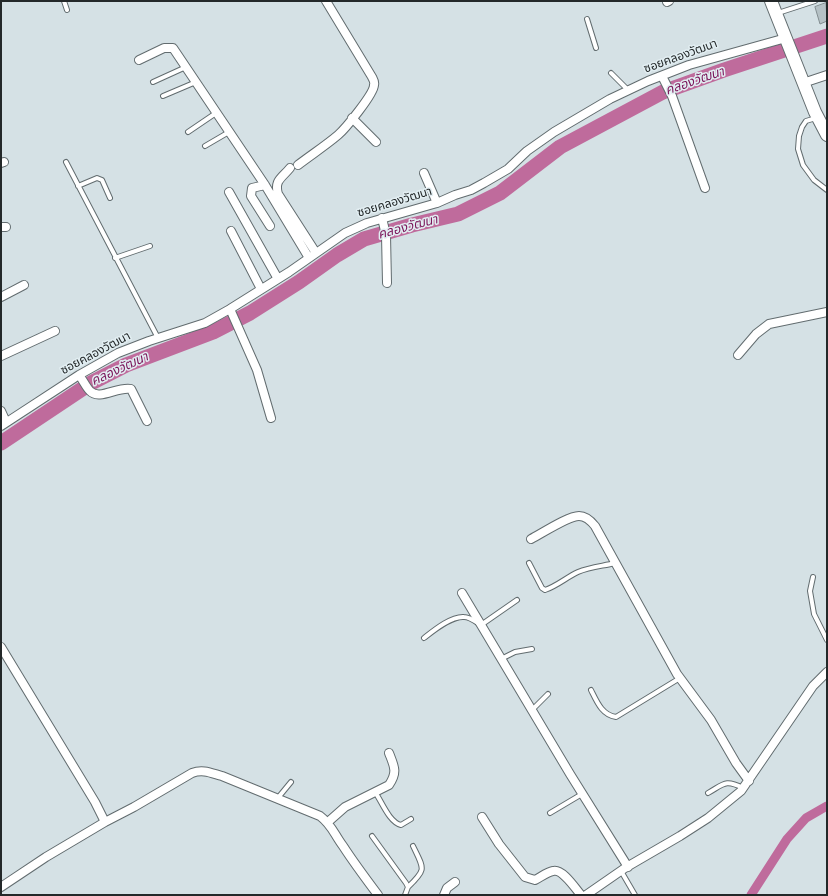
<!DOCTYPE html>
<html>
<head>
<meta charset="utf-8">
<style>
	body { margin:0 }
	#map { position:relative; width:828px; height:896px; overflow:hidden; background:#d5e1e5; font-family:"Source Sans 3",sans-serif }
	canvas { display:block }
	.frame { position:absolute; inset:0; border:2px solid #232829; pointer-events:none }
</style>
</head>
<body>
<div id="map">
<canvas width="828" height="896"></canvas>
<div class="frame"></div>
</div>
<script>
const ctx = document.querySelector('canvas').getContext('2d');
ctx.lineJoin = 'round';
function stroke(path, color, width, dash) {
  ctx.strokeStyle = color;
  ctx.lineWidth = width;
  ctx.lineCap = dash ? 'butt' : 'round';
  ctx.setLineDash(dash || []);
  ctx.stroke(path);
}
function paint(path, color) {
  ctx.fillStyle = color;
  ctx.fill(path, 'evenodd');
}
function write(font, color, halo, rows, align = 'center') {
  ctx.font = font + ' "Source Sans 3","Noto Sans Thai",sans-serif';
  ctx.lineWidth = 3;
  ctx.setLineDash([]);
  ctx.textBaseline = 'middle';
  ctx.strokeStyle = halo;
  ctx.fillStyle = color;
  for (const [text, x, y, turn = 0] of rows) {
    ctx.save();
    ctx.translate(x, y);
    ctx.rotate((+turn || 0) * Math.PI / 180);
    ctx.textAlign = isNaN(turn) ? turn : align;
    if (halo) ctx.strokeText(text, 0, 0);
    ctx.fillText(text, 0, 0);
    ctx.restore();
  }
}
stroke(new Path2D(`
	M751 895 787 839 806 818 827 806`), '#bf6b9c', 9);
stroke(new Path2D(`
	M1 443 91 383 126 365 213 332 250 313 299 282 337 255 364 239 412 225 458 214 500 193 560 147 663 92 724 70 827 36`), '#bf6b9c', 15);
const building = new Path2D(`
	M826 3 827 21 820 24 815 7Z`);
paint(building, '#b5c1c5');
stroke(building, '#828d90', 1);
const lane = new Path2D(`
	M64 1 67 10
	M778 13 815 1
	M587 19 596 48
	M611 73 628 90
	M153 82 186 67
	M163 96 196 82
	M816 118 806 121 802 127 799 136 798 149 803 165 814 180 827 190
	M188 132 216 113
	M205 146 229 132
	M66 162 158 338
	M78 186 97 178 102 180 110 198
	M115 258 150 246
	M529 563 542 588 545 590C557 586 567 577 578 572 590 567 603 566 615 563
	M813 577 810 591 814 614 827 640
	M424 638C433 631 451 616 464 617 470 617 476 622 481 625L517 600
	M501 659 515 652 532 649
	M591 690C597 702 602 715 616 717L680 678
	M532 710 548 694
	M375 792C382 802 389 822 401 825L411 819
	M708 793C724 784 725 779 743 788
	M277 799 291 782
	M550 813 582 794
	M372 836 406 883 408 887 405 895
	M621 871 635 895
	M408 887C427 869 424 869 413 846`);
const street = new Path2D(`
	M667 2 669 1
	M139 60 164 48H173L265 185 309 258
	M662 76 672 96 705 188
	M803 83 827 75
	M352 118 376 142
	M1 163 4 162
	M298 165C311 155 325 146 338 135 345 129 374 94 374 85 375 82 373 79 372 77L326 1
	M290 168C282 178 274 180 278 194L316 253
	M424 173 437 203
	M265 185 252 188 251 196 270 226
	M229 192 278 279
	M382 218 386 235 387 283
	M1 227H6
	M231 231 261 289
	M1 297 24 285
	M230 309 257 370 271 418
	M738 355 756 334 769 324 827 312
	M1 356 55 331
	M79 375C83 380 86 387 90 391 99 401 118 386 131 389L147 421
	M1 411 6 422
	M1 426 79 375 118 353 149 341 205 323 230 309 289 272 345 233 367 223 437 203 455 195 471 190 484 183 508 169 527 151 554 132 610 99 648 81 689 65 786 38
	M531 539C541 534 568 516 579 516 586 516 591 521 595 526L677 674 711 720 736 763 749 781
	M462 593 570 774 628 867
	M1 647 95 802 105 822
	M482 817 499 844 525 877 535 880C541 877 547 872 553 871 562 868 575 888 581 895
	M328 822 345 807 389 785C398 772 394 766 389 753
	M1 887 46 857 105 822 134 807 192 773C203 769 211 773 222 776L320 816C332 825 334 834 343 846 354 863 366 879 378 895
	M444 895 447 888 455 882
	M586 895 625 868 680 836 708 818 741 791 813 686 827 672`);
const secondary = new Path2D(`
	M771 1 815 112 827 135`);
stroke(lane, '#626c6f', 6);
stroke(street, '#626c6f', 10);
stroke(secondary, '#626c6f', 14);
stroke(lane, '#fff', 4);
stroke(street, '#fff', 8);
stroke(secondary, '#fff', 12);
write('12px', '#232829', '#e2eef2', [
	["ซอยคลองวัฒนา",681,57,-20],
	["ซอยคลองวัฒนา",395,203,-17],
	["ซอยคลองวัฒนา",96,354,-28]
]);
write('italic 13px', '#7a1459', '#e2eef2', [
	["คลองวัฒนา",695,82,-19],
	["คลองวัฒนา",408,228,-15],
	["คลองวัฒนา",120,370,-25]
]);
</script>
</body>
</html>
